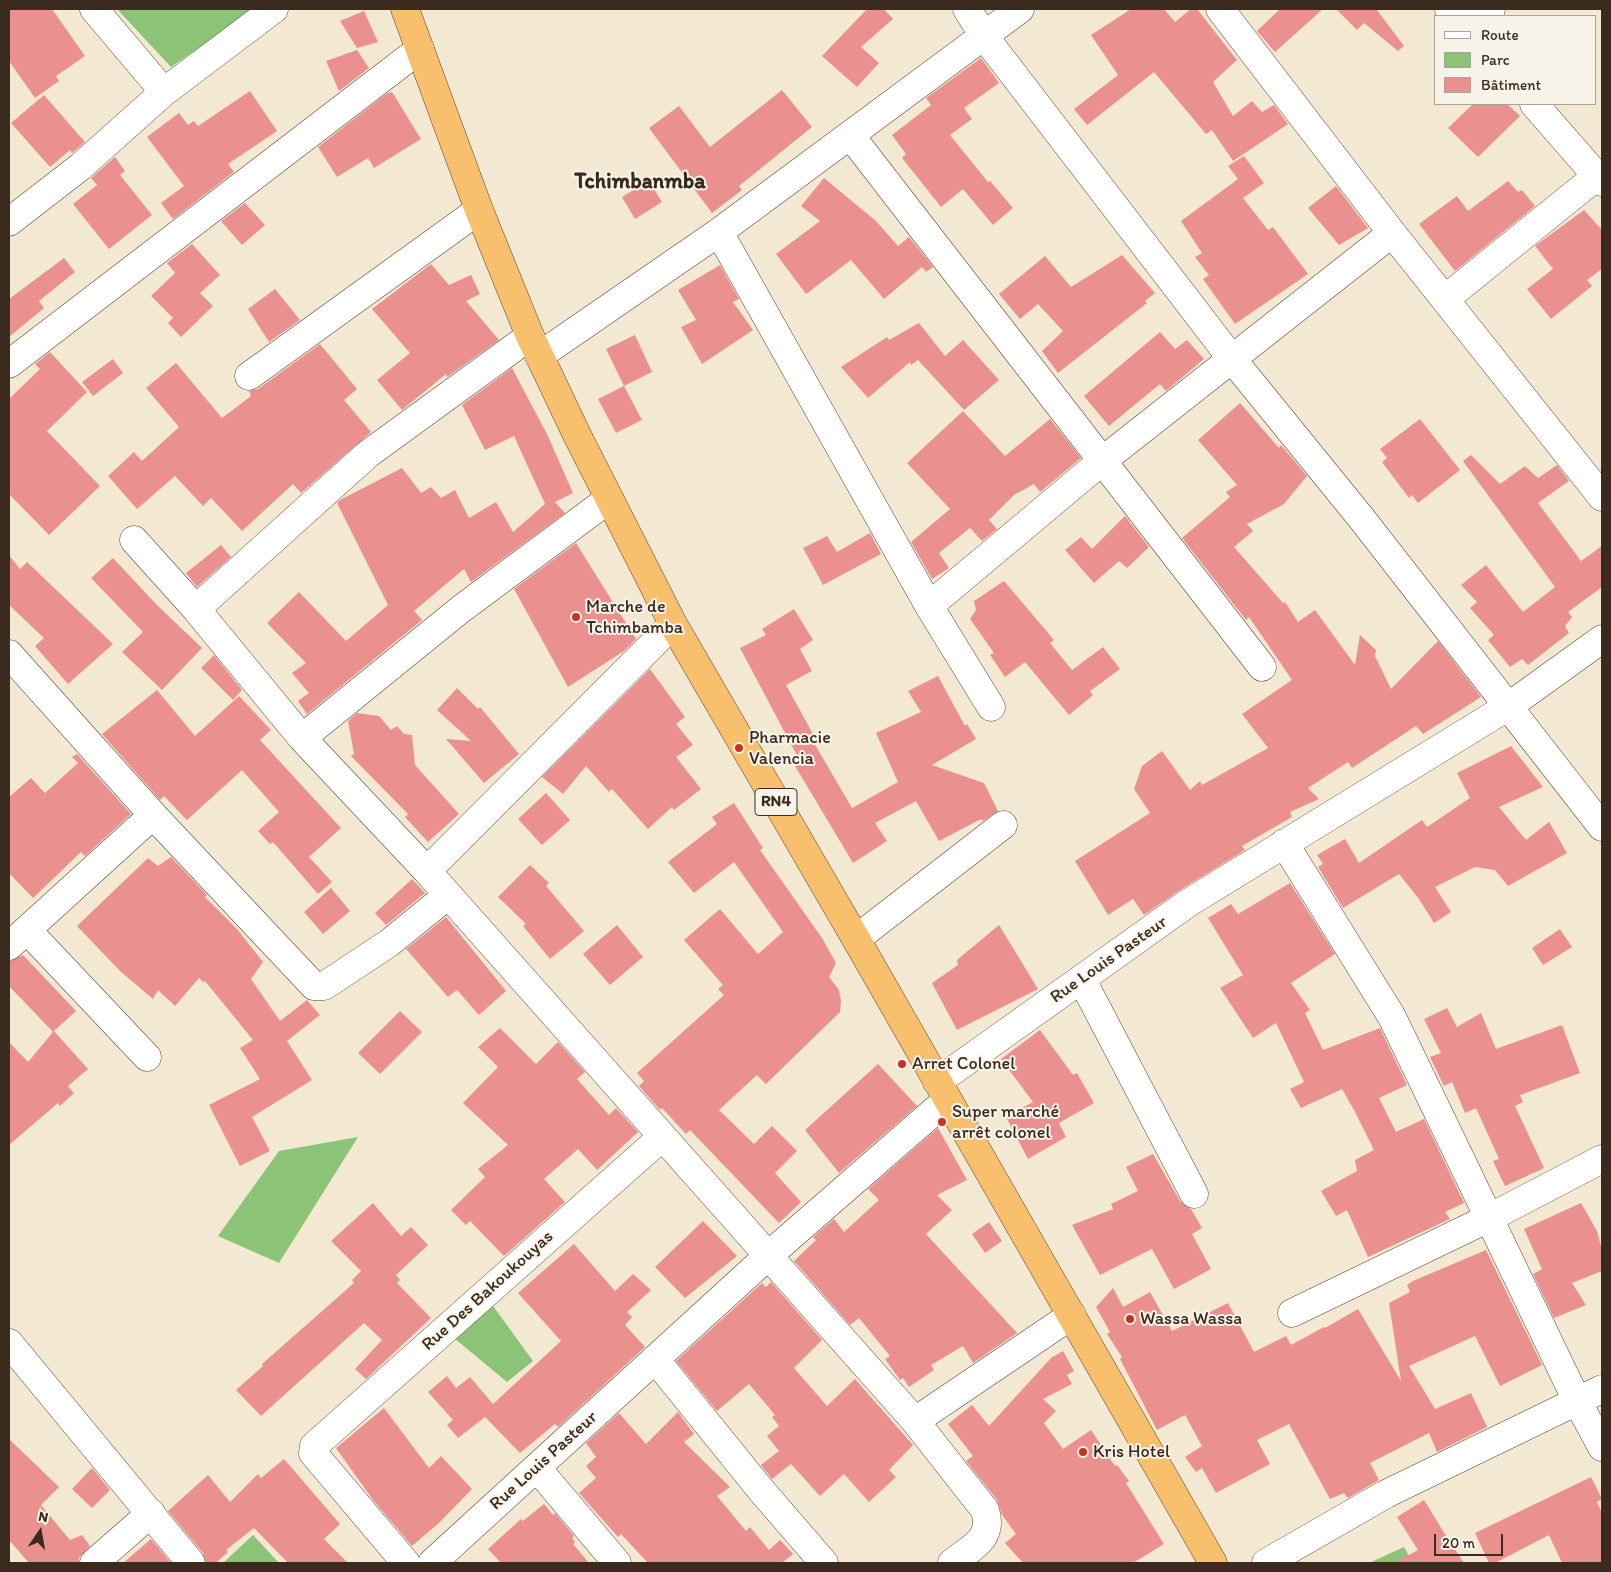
<!DOCTYPE html>
<html>
<head>
<meta charset="utf-8">
<style>
	body { margin:0 }
	#map { position:relative; width:1611px; height:1572px; overflow:hidden; background:#f3e8d1; font-family:Itim,sans-serif }
	canvas { display:block }
	.frame { position:absolute; inset:0; border:10px solid #3b2a1e; pointer-events:none }
	.legend { position:absolute; left:1434px; top:15px; width:162px; height:90px; box-sizing:border-box; background:#f7f3e8; border:1px solid #aca397; margin:0; padding:6px 9px; list-style:none; font-size:15px; color:#3b2a1e }
	.legend li { display:flex; align-items:center; gap:10px; height:25px }
	.legend b { width:25px; border:1px solid #aca397 }
	.north { position:absolute; left:15px; top:1507px; width:50px; height:50px; -webkit-text-stroke:4px #f7f3e8; paint-order:stroke; rotate:12deg; font-size:14px; font-weight:700; line-height:20px; text-align:center; color:#3b2a1e }
	.north::after { content:''; display:block; margin:auto; width:18px; height:22px; background:#3b2a1e; clip-path:polygon(50% 0,100% 100%,50% 72%,0 100%) }
	.scale { position:absolute; left:1434px; top:1534px; width:69px; height:22px; box-sizing:border-box; border:2px solid #3b2a1e; border-top:0; padding-left:6px; font-size:15px; line-height:18px; white-space:nowrap; color:#3b2a1e; -webkit-text-stroke:4px #f7f3e8; paint-order:stroke }
</style>
</head>
<body>
<div id="map">
<canvas width="1611" height="1572"></canvas>
<div class="frame"></div>
<ul class="legend">
<li><b style="height:6px;background:#fff"></b>Route</li>
<li><b style="height:14px;background:#8cc477"></b>Parc</li>
<li><b style="height:14px;background:#ea908f"></b>Bâtiment</li>
</ul>
<div class="north">N</div>
<div class="scale">20 m</div>
</div>
<script>
const ctx = document.querySelector('canvas').getContext('2d');
ctx.lineJoin = 'round';
function paint(path, color) {
  ctx.fillStyle = color;
  ctx.fill(path, 'evenodd');
}
function stroke(path, color, width, dash) {
  ctx.strokeStyle = color;
  ctx.lineWidth = width;
  ctx.lineCap = dash ? 'butt' : 'round';
  ctx.setLineDash(dash || []);
  ctx.stroke(path);
}
function write(font, color, halo, rows, align = 'center') {
  ctx.font = font + ' Itim,sans-serif';
  ctx.lineWidth = 4;
  ctx.setLineDash([]);
  ctx.textBaseline = 'middle';
  ctx.strokeStyle = halo;
  ctx.fillStyle = color;
  for (const [text, x, y, turn = 0] of rows) {
    ctx.save();
    ctx.translate(x, y);
    ctx.rotate((+turn || 0) * Math.PI / 180);
    ctx.textAlign = isNaN(turn) ? turn : align;
    if (halo) ctx.strokeText(text, 0, 0);
    ctx.fillText(text, 0, 0);
    ctx.restore();
  }
}
paint(new Path2D(`
	M117 9H254L171 67Z
	M358 1137 279 1263 218 1236 279 1151Z
	M488 1299 533 1361 507 1382 448 1333Z
	M253 1535 279 1563H223Z
	M1404 1547 1413 1563H1369Z`), '#8cc477');
paint(new Path2D(`
	M9 9H52L85 56 56 76 59 81 35 98 9 61Z
	M867 9H884L893 19 861 47 879 63 857 87 822 56Z
	M1131 9H1164L1175 22 1191 9H1197L1237 60 1213 82 1233 116 1252 101 1262 112 1274 105 1288 124 1233 161 1212 130 1206 134 1154 72 1087 125 1074 109 1118 75 1091 35Z
	M1280 9H1323L1275 52 1257 31Z
	M1336 9H1378L1377 10 1404 46 1398 51 1364 23 1357 30Z
	M364 11 378 42 357 48 340 21Z
	M357 50 369 68 339 91 326 61Z
	M981 58 999 83 964 108 972 119 950 135 988 182 990 181 1013 208 993 225 963 189 941 207 902 158 906 154 892 135 931 105 926 98Z
	M782 90 812 127 739 186 742 190 712 213 649 128 679 106 710 147Z
	M250 91 277 131 228 164 234 172 173 219 161 203 184 186 147 137 179 113 188 125 194 121 198 126Z
	M392 92 421 139 374 168 368 158 337 177 318 147 386 94Z
	M44 95 85 142 72 153 70 150 50 167 11 123Z
	M1473 104H1507L1520 116 1478 157 1448 128Z
	M1244 156 1264 183 1243 198 1268 230 1273 227 1308 274 1235 324 1203 279 1209 275 1195 257 1202 253 1181 221 1238 179 1228 166Z
	M115 157 125 171 120 175 152 215 109 249 73 204 97 185 91 178Z
	M824 178 876 221 898 246 909 237 933 267 926 272 922 267 884 299 851 260 806 294 776 254 820 221 801 206Z
	M649 181 662 202 635 219 622 197Z
	M1508 181 1518 192 1522 190 1535 206 1455 271 1419 224 1457 196 1468 211Z
	M1336 186 1368 228 1339 245 1308 208Z
	M245 203 265 225 242 245 221 221Z
	M1584 210 1602 230V269L1587 280 1592 286 1551 319 1527 289 1553 269 1535 246Z
	M192 244 220 275 200 293 213 306 181 337 168 323 173 318 151 296 175 273 167 263Z
	M1122 255 1155 293 1145 301 1147 303 1058 373 1042 351 1063 331 1038 304 1020 319 999 294 1045 256 1071 287Z
	M64 258 75 272 39 301 44 308 9 337V299Z
	M431 264 449 285 471 275 480 294 466 301 499 340 447 377 446 374 402 410 377 380 410 353 372 309Z
	M720 265 739 299 733 302 753 330 702 364 681 327 696 320 678 290Z
	M275 289 300 320 269 342 248 309Z
	M919 323 945 356 963 340 999 380 964 410 918 360 911 365 910 362 868 398 841 367 887 337 889 340Z
	M1160 332 1175 349 1187 340 1204 359 1166 391 1160 384 1109 426 1084 396Z
	M635 335 652 372 624 386 606 349Z
	M320 344 357 389 344 400 371 432 301 493 293 484 242 531 211 498 203 506 175 476 137 509 108 476 134 452 142 461 179 427 146 388 176 363 222 418 251 396 249 391 258 389Z
	M50 352 87 392 47 431 100 486 49 535 9 494V399L40 369 35 364Z
	M113 359 123 373 93 396 82 382Z
	M512 368 547 434 573 493 555 502 565 513 471 582 464 569 414 611 422 620 307 714 298 701 309 693 292 673 306 663 267 623 299 592 346 641 388 605 337 503 340 500 402 468 421 493 431 487 441 498 455 490 469 518 496 502 513 532 545 504 514 436 485 450 462 405Z
	M624 386 642 420 616 433 598 399Z
	M1240 403 1279 448 1281 445 1307 476 1284 504 1247 524 1253 531 1234 547 1283 603 1285 602 1298 622 1315 610 1355 665 1360 635 1376 650 1375 656 1391 689 1438 641 1481 697 1423 734 1416 726 1352 768 1348 762 1308 788 1319 799 1290 812 1292 817 1242 846 1245 850 1180 890 1144 915 1133 899 1108 915 1075 861 1150 813 1134 789 1142 766 1162 751 1190 790 1200 781 1202 785 1268 748 1242 714 1292 680 1249 617 1246 620 1182 538 1230 497 1226 492 1237 485 1198 440Z
	M963 411 1005 456 1050 419 1081 458 1040 492 1034 484 1014 495 989 520 997 529 982 541 970 528 939 553 949 568 932 579 911 542 950 509 907 463Z
	M1420 419 1460 470 1418 503 1412 495 1409 498 1382 462 1387 458 1380 449Z
	M1471 455 1500 484 1525 466 1538 478 1557 465 1569 481 1538 503 1581 561 1602 546V587L1568 612 1572 617 1565 626 1569 633 1528 665 1522 659 1510 667 1488 640 1494 635 1470 608 1477 602 1461 585 1486 565 1523 612 1555 587 1463 461Z
	M1125 516 1149 547 1127 568 1119 561 1094 583 1065 550 1081 537 1092 549Z
	M870 533 881 554 823 585 803 548 827 536 837 552Z
	M576 543 636 639 624 651 568 687 514 589Z
	M221 545 231 557 197 587 186 573Z
	M9 555 20 569 27 562 113 644 68 684 35 646 44 638 9 605Z
	M113 558 157 605 202 648 162 690 122 652 143 632 91 578Z
	M1004 581 1054 640 1050 643 1072 670 1103 647 1120 669 1090 691 1093 695 1069 715 1025 662 1005 677 990 655 994 653 970 619 976 610 974 601Z
	M794 609 813 640 800 649 812 671 786 685 813 734 810 736 852 808 898 782 876 733 921 712 908 691 938 676 965 726 967 724 976 739 932 765 984 783 998 811 983 821 981 819 939 841 916 801 875 823 887 841 853 863 795 766 801 763 740 648 766 635 762 629Z
	M214 655 242 690 233 700 201 668Z
	M650 669 685 717 676 724 693 745 676 757 701 789 674 810 672 807 648 829 612 789 609 792 586 766 563 794 542 777Z
	M457 688 478 709 480 707 519 754 484 783 446 739 471 741 437 710Z
	M157 690 195 736 239 696 271 730 260 740 341 828 309 857 332 882 318 894 273 842 270 844 258 831 279 812 242 770 187 820 164 796 160 800 102 734Z
	M357 713 379 716 391 730 397 726 404 734 412 735 415 765 459 814 428 842 405 817 408 814 351 756 354 754 348 721Z
	M1511 746 1543 787 1499 807 1526 840 1549 822 1567 853 1508 886 1495 870 1475 867 1435 887 1451 912 1434 923 1419 899 1399 874 1343 908 1318 867 1323 864 1317 855 1345 839 1359 863 1422 820 1427 827 1470 798 1457 773Z
	M77 754 131 814 85 856 81 852 33 898 9 873V797L31 778 45 793 78 763 72 757Z
	M546 793 570 820 542 845 518 819Z
	M734 803 763 848 760 850 822 938 836 963 829 977 839 990 841 1001 840 1012 766 1084 757 1075 719 1110 754 1144 772 1126 797 1151 775 1173 801 1202 779 1223 690 1130 686 1134 662 1108 660 1110 639 1086 644 1081 637 1073 724 995 718 989 723 985 684 940 720 909 758 954 783 932 734 862 694 893 668 862 717 824 712 817Z
	M171 857 207 895 205 897 237 929 263 962 251 979 280 1021 307 1000 320 1015 287 1041 312 1080 252 1117 270 1151 240 1166 209 1105 260 1079 240 1048 253 1040 205 981 203 982 199 978 175 1006 158 990 153 999 120 971 77 926 148 858 158 866Z
	M530 865 549 883 546 886 584 931 550 959 523 926 526 924 498 897Z
	M412 879 425 893 386 925 375 913Z
	M1290 883 1335 954 1291 983 1310 1010 1305 1013 1323 1050 1380 1028 1407 1085 1379 1098 1396 1132 1424 1119 1464 1203 1445 1212 1450 1219 1368 1257 1347 1210 1336 1216 1321 1191 1357 1171 1355 1160 1374 1150 1354 1110 1342 1089 1301 1108 1290 1089 1304 1082 1276 1023 1253 1038 1220 988 1243 975 1208 918 1231 904 1238 914Z
	M331 888 350 911 323 934 304 912Z
	M446 917 506 991 479 1015 457 990 448 997 406 949Z
	M617 925 643 957 610 985 583 954Z
	M999 925 1038 989 957 1030 932 983 958 965 957 960Z
	M1560 929 1572 947 1543 965 1532 948Z
	M23 955 76 1011 54 1031 88 1069 68 1086 74 1093 60 1106 58 1103 9 1145V1042L28 1062 53 1032 9 986V961Z
	M1447 1008 1457 1027 1481 1013 1496 1049 1562 1025 1580 1073 1520 1095 1523 1102 1515 1106 1544 1168 1505 1186 1493 1161 1499 1159 1476 1108 1465 1113 1452 1082 1444 1086 1430 1057 1441 1053 1424 1019Z
	M400 1011 422 1032 380 1074 358 1053Z
	M500 1028 536 1064 558 1042 585 1072 577 1079 609 1115 616 1108 638 1132 597 1170 578 1149 544 1179 565 1202 504 1256 470 1221 466 1225 451 1210 485 1177 478 1169 508 1145 463 1103 498 1067 478 1047Z
	M1040 1030 1073 1075 1077 1073 1094 1103 1059 1123 1066 1137 1028 1159 1006 1117 1033 1102 1001 1059Z
	M878 1064 917 1106 839 1173 805 1130Z
	M938 1128 967 1180 937 1195 952 1210 926 1234 1017 1333 973 1363 963 1346 931 1365 934 1370 909 1387 903 1378 900 1380 885 1359 890 1356 859 1318 850 1325 794 1261 816 1240 813 1237 834 1219 844 1232 879 1200 868 1189Z
	M1153 1154 1180 1201 1191 1209 1202 1228 1192 1234 1211 1269 1174 1289 1152 1249 1100 1275 1072 1225 1113 1209 1111 1204 1138 1191 1126 1167Z
	M373 1203 401 1236 411 1227 428 1245 396 1275 400 1280 397 1283 431 1318 366 1379 355 1369 382 1340 364 1323 261 1416 236 1390 263 1366 262 1364 354 1283 352 1280 361 1271 331 1241Z
	M1581 1203 1597 1231 1602 1250V1271L1572 1283 1586 1305 1554 1318 1533 1274 1542 1269 1524 1229Z
	M703 1221 737 1256 685 1298 655 1267Z
	M989 1222 1002 1241 985 1253 972 1234Z
	M574 1244 615 1291 633 1274 651 1290 627 1312 632 1317 625 1325 645 1347 558 1427 555 1424 520 1453 485 1417 458 1438 447 1425 453 1420 428 1392 447 1376 456 1388 470 1377 493 1404 561 1341 518 1293Z
	M1486 1250 1542 1365 1500 1386 1475 1336 1409 1366 1435 1409 1471 1393 1487 1427 1437 1452 1429 1433 1370 1463 1379 1480 1348 1498 1344 1493 1330 1499 1289 1424 1257 1440 1270 1464 1216 1493 1202 1468 1196 1472 1185 1457 1202 1446 1185 1415 1157 1430 1120 1359 1122 1357 1107 1334 1110 1332 1096 1307 1113 1288 1123 1307 1150 1292 1172 1331 1228 1303 1254 1352 1286 1336 1291 1345 1324 1327 1325 1328 1358 1309 1401 1381 1389 1303 1410 1292 1407 1285 1413 1281Z
	M771 1282 822 1340 794 1368 827 1406 855 1379 913 1445 889 1470 896 1477 869 1502 844 1474 820 1496 791 1464 772 1479 761 1465 779 1451 767 1436 779 1426 772 1417 775 1415 749 1384 717 1411 676 1361 762 1283 766 1287Z
	M1063 1351 1074 1371 1067 1375 1072 1384 1043 1399 1056 1411 1044 1423 1063 1449 1091 1430 1115 1466 1117 1465 1129 1481 1126 1483 1164 1544 1133 1563H1023L1005 1543 1016 1534 1002 1515 997 1500 966 1461 973 1456 948 1424 972 1405 989 1426 1051 1358Z
	M384 1408 429 1468 441 1456 472 1489 440 1522 412 1546 373 1500 336 1448Z
	M678 1412 694 1434 684 1442 730 1487 717 1496 746 1531 750 1527 769 1550 780 1540 793 1554 782 1563H648L621 1534 618 1537 579 1493 596 1478 586 1466 596 1457 586 1443 619 1413 646 1444Z
	M9 1439 59 1487 41 1505 70 1540 82 1535 90 1546 79 1558V1563H29L9 1540Z
	M284 1459 340 1524 324 1539 348 1563H288L254 1528 226 1550 228 1552 216 1563H206L203 1553 168 1511 208 1475 230 1502 258 1474 261 1478Z
	M92 1468 110 1490 92 1508 72 1489Z
	M1591 1477 1602 1499 1597 1502 1602 1513V1563H1562L1549 1535 1495 1563H1489L1475 1533Z
	M1424 1500 1443 1531 1464 1563H1394L1418 1550 1397 1517Z
	M544 1504 553 1515 555 1513 574 1536 572 1538 575 1542 573 1544 589 1563H501L488 1549 521 1519 523 1521Z
	M151 1539 171 1563H123Z`), '#ea908f');
const minor = new Path2D(`
	M94 9 164 92
	M967 9 984 36 1232 359 1362 519 1602 827
	M1220 9 1392 233 1602 497
	M1449 9 1456 16
	M1480 16 1491 9
	M1534 104 1602 182
	M850 135 1262 667
	M9 222 80 167 164 92 274 9
	M719 232 929 606 991 707
	M1445 299 1597 176
	M539 356 719 232 1020 9
	M9 364 420 49
	M249 376 479 210
	M134 540 196 609 302 738 427 871 915 1421 985 1510C994 1539 972 1547 952 1563
	M929 606 1102 461 1392 233
	M196 609 368 454 530 336
	M9 654 153 815 314 986H324L389 943 448 895
	M302 738 461 609 609 499
	M1284 843 1392 1017 1489 1218 1602 1159
	M427 871 673 624
	M27 930 147 1057
	M856 939 1003 825
	M9 946 153 815
	M1082 980 1194 1194
	M937 1082 1188 903 1509 706 1602 639
	M1292 1313 1489 1218 1577 1401 1602 1447
	M9 1343 191 1563
	M655 1359 761 1490 824 1563
	M915 1421 1072 1315
	M537 1468 617 1563
	M94 1563 151 1513
	M406 1563 313 1453 314 1446 662 1137
	M432 1563 769 1255 947 1100
	M1266 1563 1386 1494 1602 1389`);
const highway = new Path2D(`
	M405 9 479 210 530 336 577 435 673 624 856 939 1213 1563`);
stroke(minor, '#574639', 29);
stroke(highway, '#574639', 29);
stroke(minor, '#fff', 28);
stroke(highway, '#f8bf6c', 28);
for (const [x, y, r, color] of [
	[576,617,5,"#c8321e"],
	[739,748,5,"#c8321e"],
	[902,1064,5,"#c8321e"],
	[942,1122,5,"#c8321e"],
	[1130,1319,5,"#c8321e"],
	[1083,1452,5,"#c8321e"]
]) {
  const dot = new Path2D();
  dot.arc(x, y, r, 0, 2 * Math.PI);
  ctx.fillStyle = color;
  ctx.fill(dot);
  stroke(dot, '#f7f3e8', 2);
}
for (const [x, y, w] of [
	[776,802,42]
]) {
  const box = new Path2D();
  box.roundRect(x - w / 2, y - 13.5, w, 27, 4);
  ctx.fillStyle = '#f7f3e8';
  ctx.fill(box);
  stroke(box, '#3b2a1e', 1);
}
write('bold 16px', '#3b2a1e', null, [
	["RN4",776,802]
]);
write('18px', '#3b2a1e', '#f7f3e8', [
	["Marche de",586,607],
	["Tchimbamba",586,628],
	["Pharmacie",749,738],
	["Valencia",749,759],
	["Arret Colonel",912,1064],
	["Super marché",952,1112],
	["arrêt colonel",952,1133],
	["Wassa Wassa",1140,1319],
	["Kris Hotel",1093,1452]
], 'left');
write('18px', '#3b2a1e', '#f7f3e8', [
	["Rue Louis Pasteur",1109,960,-35],
	["Rue Des Bakoukouyas",488,1291,-42],
	["Rue Louis Pasteur",544,1461,-42]
]);
write('bold 22px', '#3b2a1e', '#f7f3e8', [
	["Tchimbanmba",640,182]
]);
</script>
</body>
</html>
